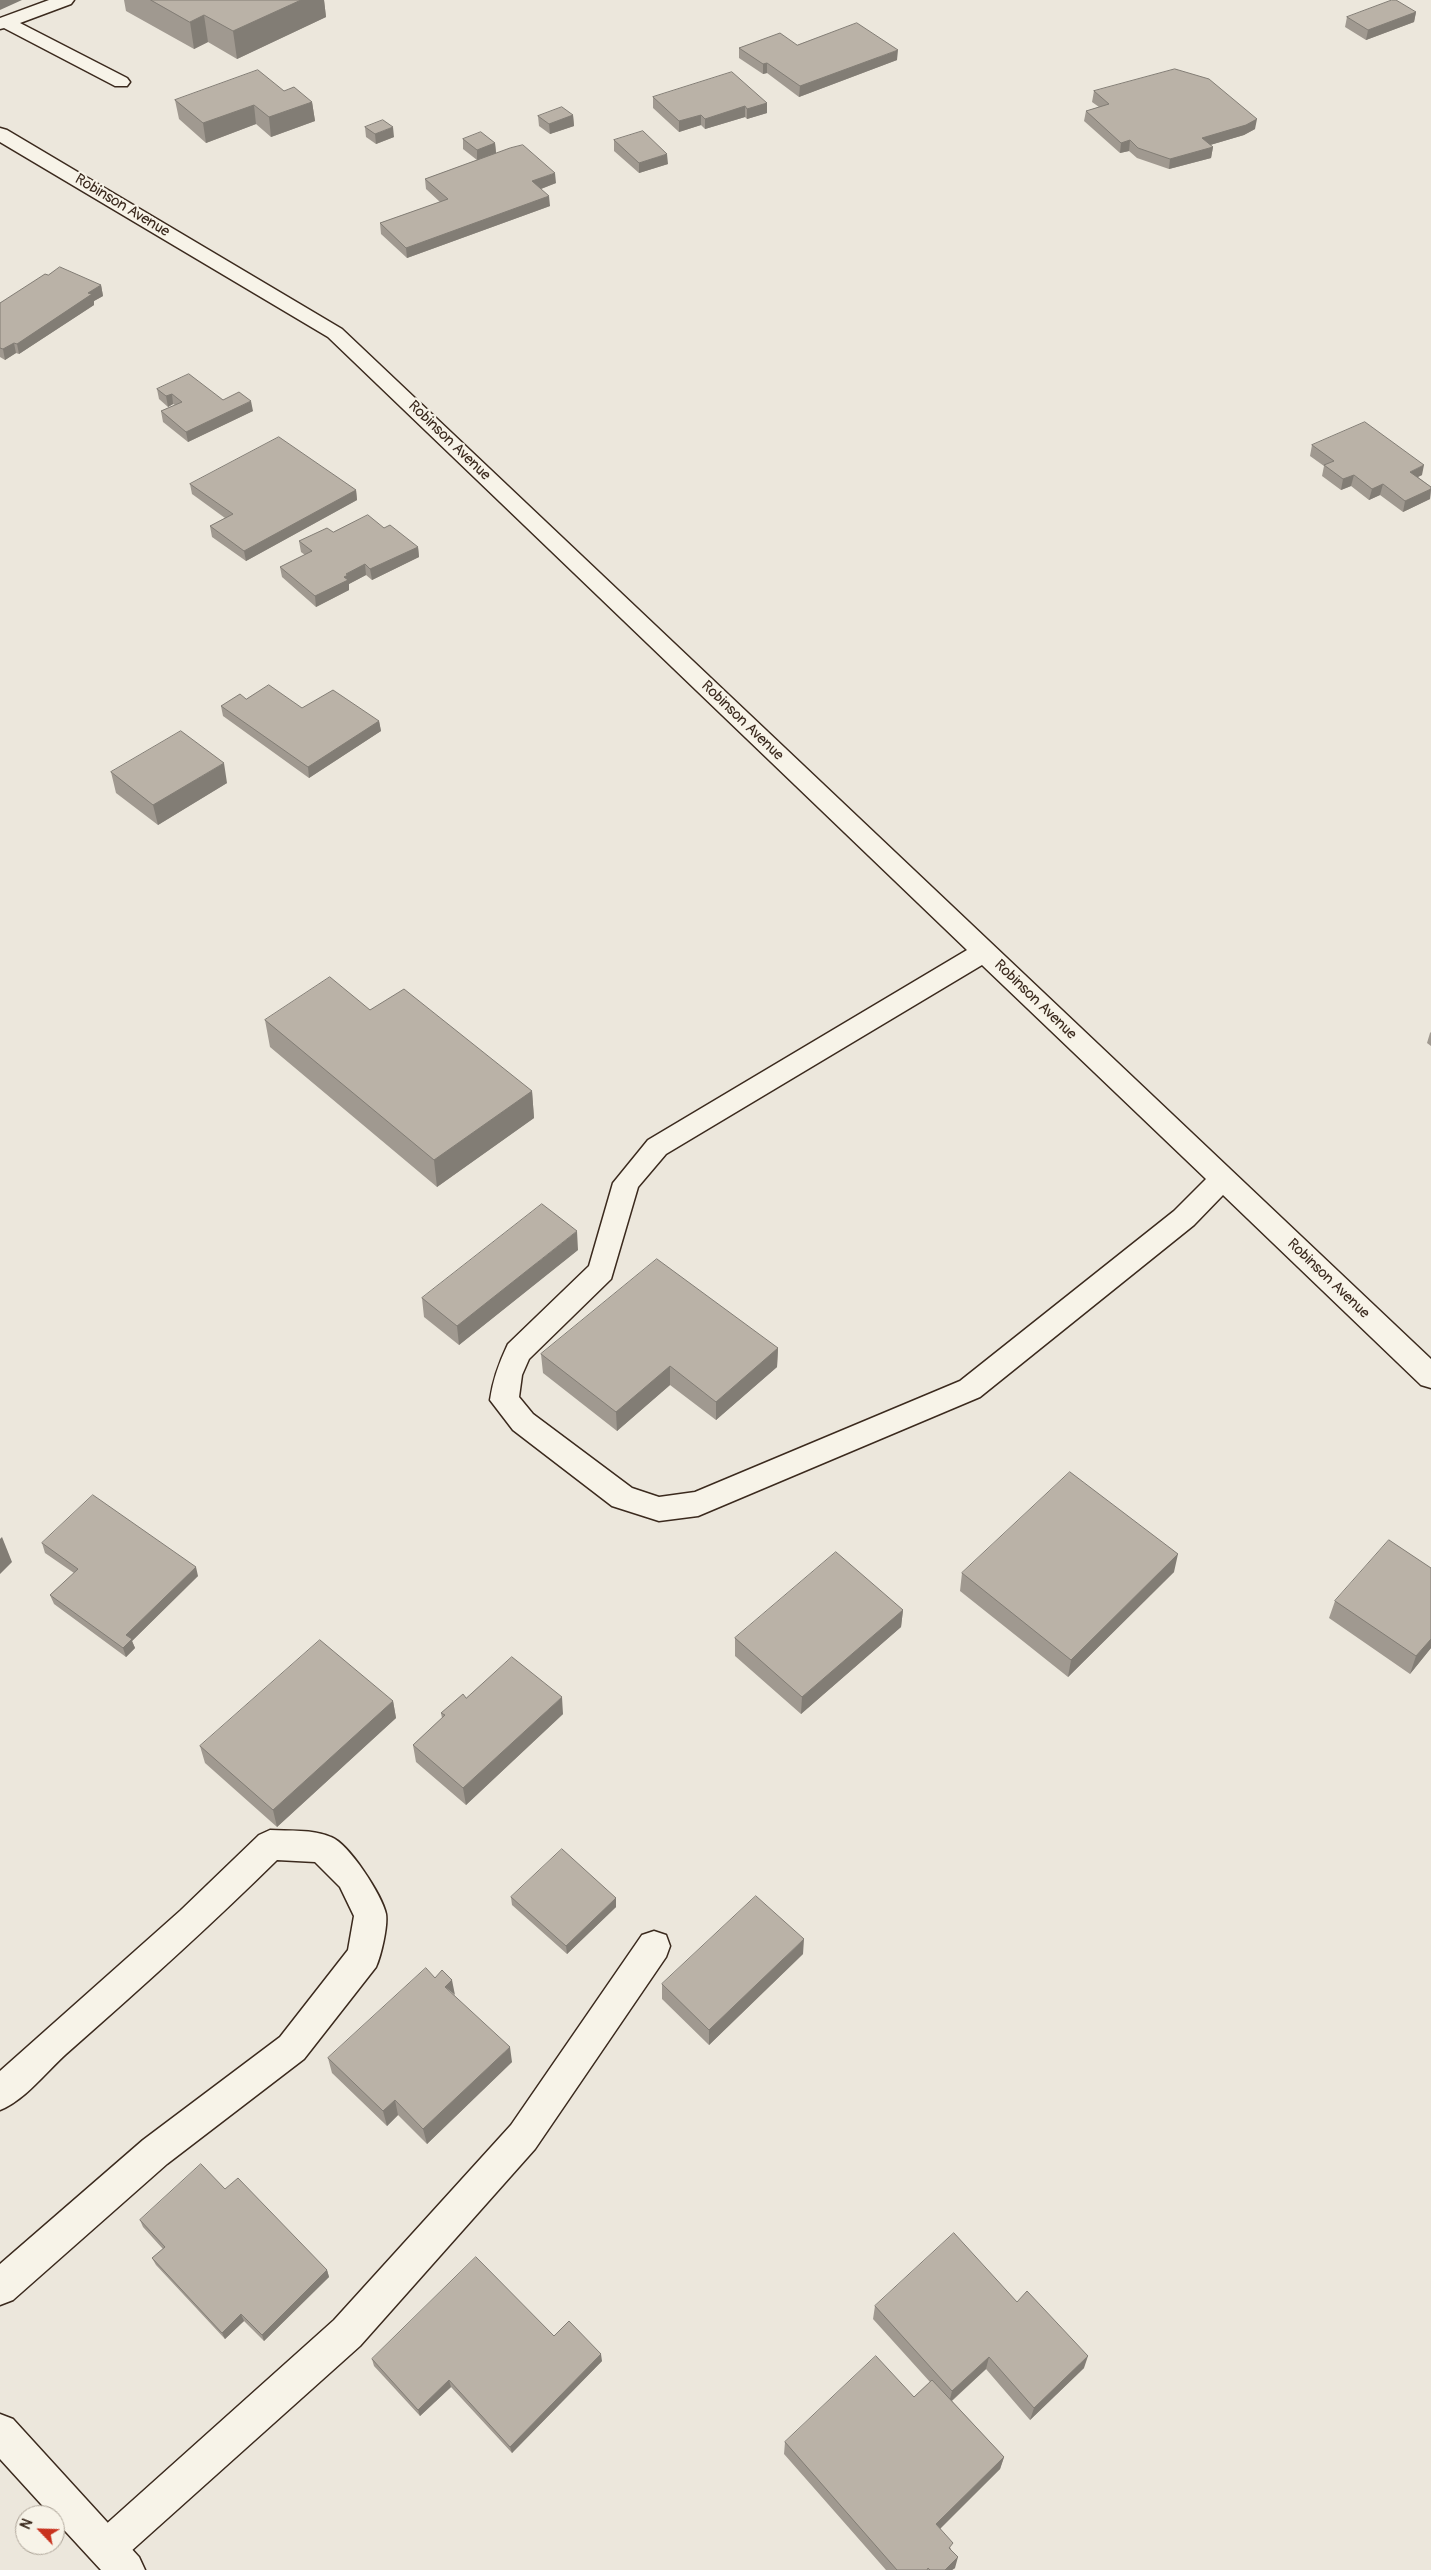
<!DOCTYPE html>
<html>
<head>
<meta charset="utf-8">
<style>
	body { margin:0 }
	#map { position:relative; width:1431px; height:2570px; overflow:hidden; background:#ece7dc; font-family:Pangolin,sans-serif }
	canvas { display:block }
	.north { position:absolute; left:15px; top:2505px; width:50px; height:50px; box-sizing:border-box; background:#f7f3e8; border:1px solid #aca397; border-radius:50%; rotate:294deg; font-size:14px; font-weight:700; line-height:20px; text-align:center; color:#3b2a1e }
	.north::after { content:''; display:block; margin:auto; width:18px; height:22px; background:#c8321e; clip-path:polygon(50% 0,100% 100%,50% 72%,0 100%) }
</style>
</head>
<body>
<div id="map">
<canvas width="1431" height="2570"></canvas>
<div class="north">N</div>
</div>
<script>
const ctx = document.querySelector('canvas').getContext('2d');
ctx.lineJoin = 'round';
function stroke(path, color, width, dash) {
  ctx.strokeStyle = color;
  ctx.lineWidth = width;
  ctx.lineCap = dash ? 'butt' : 'round';
  ctx.setLineDash(dash || []);
  ctx.stroke(path);
}
function paint(path, color) {
  ctx.fillStyle = color;
  ctx.fill(path, 'evenodd');
}
function write(font, color, halo, rows, align = 'center') {
  ctx.font = font + ' Pangolin,sans-serif';
  ctx.lineWidth = 4.5;
  ctx.setLineDash([]);
  ctx.textBaseline = 'middle';
  ctx.strokeStyle = halo;
  ctx.fillStyle = color;
  for (const [text, x, y, turn = 0] of rows) {
    ctx.save();
    ctx.translate(x, y);
    ctx.rotate((+turn || 0) * Math.PI / 180);
    ctx.textAlign = isNaN(turn) ? turn : align;
    if (halo) ctx.strokeText(text, 0, 0);
    ctx.fillText(text, 0, 0);
    ctx.restore();
  }
}
const minor = new Path2D(`
	M49 0H74L71 4 20 23 127 78 130 82 127 86H115L4 28 0 29V18Z
	M0 128 7 130 342 329 1431 1359V1388L1421 1385 1223 1195 1194 1225 980 1397 698 1516 659 1521 612 1506 513 1430 490 1400C493 1379 499 1363 508 1344L589 1266 613 1183 648 1140 967 950 328 337 0 142ZM982 965 1206 1179 1174 1211 960 1381 695 1492 659 1497 632 1488 533 1414 519 1397 522 1375 529 1359 611 1279 638 1187 666 1154Z
	M270 1830C289 1831 313 1829 331 1837 349 1844 382 1895 386 1914 388 1926 381 1956 376 1967L304 2059 167 2164 13 2300 0 2305V2264L143 2140 280 2037 348 1950 354 1916 340 1887 315 1862 277 1860C209 1927 138 1991 66 2054 46 2072 25 2100 0 2110V2071L181 1910 259 1835Z
	M654 1931 666 1935 670 1946 666 1957 535 2149 360 2346 120 2561 107 2567 94 2561 88 2548 94 2535 334 2320 511 2125 642 1935Z`);
const major = new Path2D(`
	M0 2414 13 2419 139 2557 145 2570H101L55 2520V2515H51L0 2459Z`);
stroke(minor, '#3b2a1e', 3);
stroke(major, '#3b2a1e', 3);
paint(minor, '#f7f3e8');
paint(major, '#f7f3e8');
paint(new Path2D(`
	M124 0H324L326 17 237 59 208 42 194 49 126 11Z
	M1416 12 1414 22 1366 40 1345 27 1347 17Z
	M797 45 897 60 799 97 767 73 763 74 739 58V48Z
	M284 91 312 102 315 121 271 137 256 124 206 143 179 119 175 100Z
	M1094 91 1255 129 1244 135 1210 145 1213 147 1211 158 1169 169 1137 158 1129 151 1120 153 1084 121 1086 111 1099 107 1092 102Z
	M653 97 767 103V113L747 119 745 117 705 129 701 125 679 132 653 108Z
	M573 115 574 126 550 134 539 126 538 116Z
	M365 127 394 137 376 144 366 137Z
	M463 139 495 143 496 153 556 183 541 189 550 206 407 258 381 234 380 223 440 202 426 189 425 179 477 160 463 149Z
	M614 140 668 164 639 173 614 151Z
	M48 275 101 285 103 296 94 301V305L19 354 16 353 5 360 0 357V303Z
	M157 389 223 400 253 411 188 442 163 422 161 411 175 405 173 404 168 407 159 399Z
	M1312 445 1422 475 1418 477 1431 487 1430 499 1403 512 1380 495 1369 500 1351 486 1341 490 1322 476 1324 466 1310 456Z
	M190 484 356 490 357 500 246 561 212 537 210 526 225 518 192 494Z
	M333 532 418 547 419 557 372 580 366 575 349 584V590L316 607 282 577 280 567 305 555 301 552 299 541Z
	M246 699 379 721 381 731 309 778 223 716 221 706Z
	M111 772 227 783 158 825 116 793Z
	M370 1010 532 1091 534 1118 437 1187 270 1047 265 1020Z
	M1431 1032V1046L1427 1043 1430 1033Z
	M578 1250 459 1345 424 1317 422 1298Z
	M778 1348 777 1367 716 1420 670 1385 617 1431 543 1373 541 1354Z
	M42 1543 198 1576 132 1641 135 1648 126 1657 54 1604 50 1595 74 1573 45 1553Z
	M1431 1568V1648L1410 1674 1329 1618 1335 1601Z
	M1174 1572 1068 1677 960 1591 962 1573Z
	M903 1610 901 1627 801 1714 735 1656V1638Z
	M466 1698 563 1714 466 1805 416 1762 413 1745 442 1718 441 1713Z
	M393 1701 396 1718 277 1827 205 1763 200 1746Z
	M511 1897 616 1898V1907L567 1954 512 1905Z
	M803 1954 709 2045 662 1999V1984Z
	M435 1978 454 1995 512 2062 427 2144 398 2115 387 2126 332 2073 328 2058Z
	M225 2189 327 2270 329 2277 264 2341 244 2321 225 2339 156 2265 152 2258 163 2249 143 2227 140 2220Z
	M1017 2302 1084 2368 1030 2420 986 2369 952 2401 1004 2457 1000 2469 940 2528 951 2549 955 2568 952 2570H886L784 2454 785 2442 914 2397 930 2382 873 2319 875 2306Z
	M554 2336 602 2361 512 2453 451 2387 420 2416 374 2366 372 2359Z`), '#a09990');
paint(new Path2D(`
	M0 0H22L0 10Z
	M301 0H324L326 17 237 59 233 31Z
	M1416 12 1414 22 1366 40 1368 30Z
	M204 15 208 42 194 49 190 22Z
	M898 50 897 60 799 97 800 86Z
	M767 63V73L763 74V64Z
	M312 102 315 121 271 137 269 117Z
	M767 103V113L747 119V109Z
	M254 105 256 124 206 143 203 123Z
	M745 106V117L705 129V119Z
	M573 115 574 126 550 134 549 124Z
	M701 115V125L679 132V121Z
	M1257 119 1255 129 1244 135 1200 148 1202 138Z
	M393 127 394 137 376 144 375 134Z
	M1130 140 1129 151 1120 153 1121 143Z
	M495 143 496 153 477 160V150Z
	M1213 147 1211 158 1169 169 1170 159Z
	M667 154 668 164 639 173V163Z
	M555 173 556 183 533 192 532 181Z
	M549 196 550 206 407 258 406 248Z
	M101 285 103 296 94 301V305L19 354 17 344 88 293Z
	M14 343 16 353 5 360 3 349Z
	M172 394 173 404 168 407 166 396Z
	M251 401 253 411 188 442 186 432Z
	M1424 465 1422 475 1407 482 1410 472Z
	M1354 475 1351 486 1341 490 1343 479Z
	M1383 484 1380 495 1369 500 1372 489Z
	M1431 489 1430 499 1403 512 1405 501Z
	M356 490 357 500 246 561 244 551Z
	M418 547 419 557 372 580 370 569Z
	M365 564 366 575 349 584V590L316 607 315 596 344 577 346 574Z
	M379 721 381 731 309 778 308 767Z
	M224 763 227 783 158 825 153 805Z
	M532 1091 534 1118 437 1187 434 1160Z
	M577 1231 578 1250 459 1345 457 1326Z
	M778 1348 777 1367 716 1420V1402Z
	M670 1366V1385L617 1431 616 1412Z
	M2 1537 12 1562 0 1574V1539Z
	M1178 1554 1174 1572 1068 1677 1071 1660Z
	M196 1567 198 1576 132 1641 135 1648 126 1657 123 1648 126 1635Z
	M903 1610 901 1627 801 1714 802 1697Z
	M1431 1639V1648L1410 1674 1416 1656Z
	M562 1697 563 1714 466 1805 463 1788Z
	M393 1701 396 1718 277 1827 273 1810Z
	M616 1898V1907L567 1954 566 1946Z
	M804 1939 803 1954 709 2045V2030Z
	M452 1980 455 1995 445 1987Z
	M510 2047 512 2062 427 2144 423 2129Z
	M395 2100 398 2115 387 2126 383 2111Z
	M327 2270 329 2277 264 2341 262 2335Z
	M241 2314 244 2321 225 2339 222 2333Z
	M601 2354 602 2361 512 2453 510 2447Z
	M1088 2356 1084 2368 1030 2420 1034 2408Z
	M989 2357 986 2369 949 2403 952 2391Z
	M449 2380 451 2387 420 2416 418 2410Z
	M1004 2457 1000 2469 934 2535 936 2524Z
	M958 2557 955 2568 952 2570H945Z`), '#827d75');
const building = new Path2D(`
	M151 0H301L233 31 204 15 190 22Z
	M1392 0H1396L1416 12 1368 30 1347 17Z
	M857 23 898 50 800 86 767 63 763 64 739 48 780 33 797 45Z
	M1175 69 1209 79 1257 119 1246 125 1202 138 1213 147 1170 159 1138 148 1130 140 1121 143 1086 111 1109 104 1094 91Z
	M258 70 284 91 294 87 312 102 269 117 254 105 203 123 175 100Z
	M732 72 767 103 747 109 745 106 705 119 701 115 679 121 653 97Z
	M562 107 573 115 549 124 538 116Z
	M383 120 393 127 375 134 365 127Z
	M643 131 667 154 639 163 614 140Z
	M481 132 495 143 477 150 463 139Z
	M523 145 555 173 532 181 549 196 406 248 380 223 448 199 425 179 510 148Z
	M60 267 101 285 88 293 92 294 17 344 14 343 3 349 0 348V303L45 274 48 275Z
	M189 374 223 400 239 392 251 401 186 432 161 411 182 402 172 394 166 396 157 389Z
	M1365 422 1424 465 1410 472 1431 487V489L1405 501 1383 484 1372 489 1354 475 1343 479 1324 465 1334 461 1312 445Z
	M279 437 356 490 244 551 210 526 233 514 190 484Z
	M368 515 384 528 390 525 418 547 370 569 365 564 346 574 348 575 344 577 348 580 315 596 280 567 312 551 299 541 327 528 333 532Z
	M269 685 302 708 333 690 379 721 308 767 221 706 240 694 246 699Z
	M181 731 224 763 153 805 111 772Z
	M330 977 370 1010 404 989 532 1091 434 1160 265 1020Z
	M542 1204 577 1231 457 1326 422 1298Z
	M657 1259 778 1348 716 1402 670 1366 616 1412 541 1354Z
	M1070 1472 1178 1554 1071 1660 962 1573Z
	M93 1495 196 1567 126 1635 132 1639 123 1648 50 1595 78 1569 42 1543Z
	M1389 1540 1431 1568V1639L1416 1656 1335 1601Z
	M836 1552 903 1610 802 1697 735 1638Z
	M320 1640 393 1701 273 1810 200 1746Z
	M512 1657 562 1697 463 1788 413 1745 445 1715 441 1713 463 1694 466 1698Z
	M562 1849 616 1898 566 1946 511 1897Z
	M756 1896 804 1939 709 2030 662 1984Z
	M426 1968 435 1978 442 1970 452 1980 445 1987 510 2047 423 2129 395 2100 383 2111 328 2058Z
	M201 2164 225 2189 238 2178 327 2270 262 2335 241 2314 222 2333 152 2258 165 2247 140 2220Z
	M954 2233 1017 2302 1027 2291 1088 2356 1034 2408 989 2357 952 2391 875 2306Z
	M476 2257 554 2336 569 2321 601 2354 510 2447 449 2380 418 2410 372 2359Z
	M876 2356 914 2397 932 2380 1004 2457 936 2524 953 2543 949 2548 958 2557 945 2570H930L928 2568 927 2570H897L785 2442Z`);
paint(building, '#bab2a7');
stroke(building, '#827d75', 1);
write('15px', '#3b2a1e', '#f7f3e8', [
	["Robinson Avenue",122,206,31],
	["Robinson Avenue",449,441,44],
	["Robinson Avenue",742,721,44],
	["Robinson Avenue",1035,1000,44],
	["Robinson Avenue",1328,1279,44]
]);
</script>
</body>
</html>
